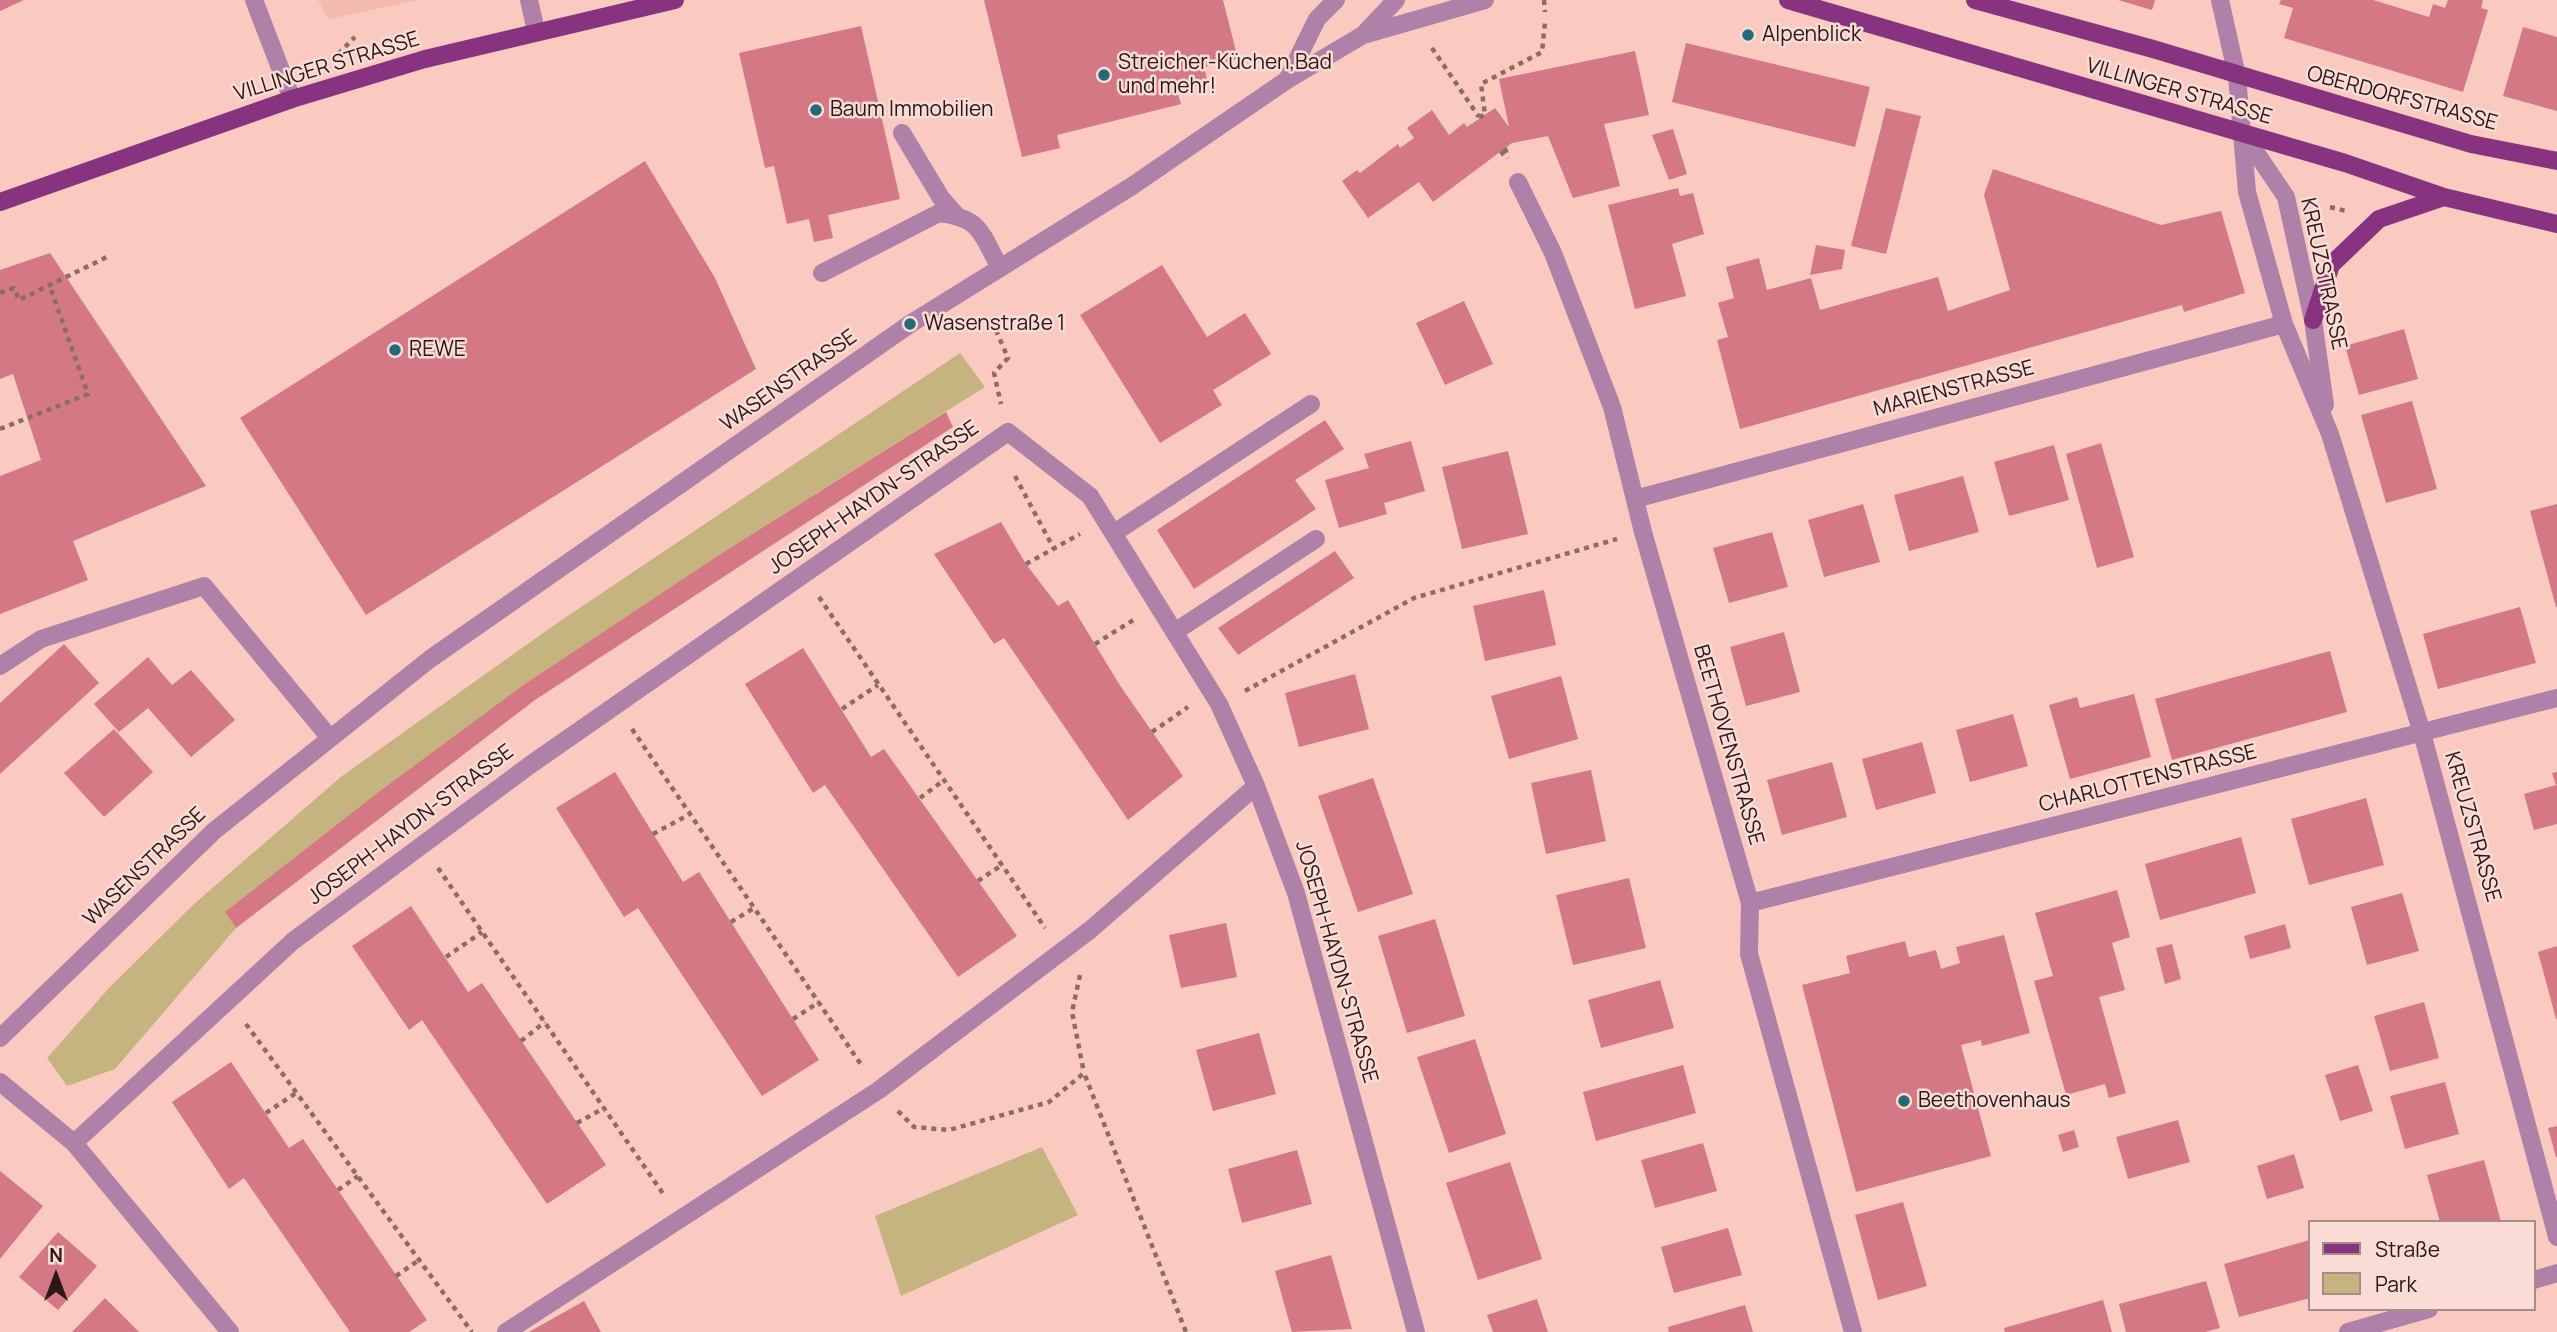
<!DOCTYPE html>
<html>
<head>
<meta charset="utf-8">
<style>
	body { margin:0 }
	#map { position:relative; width:2557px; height:1332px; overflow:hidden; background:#fac9bf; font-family:Manrope,sans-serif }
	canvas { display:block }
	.legend { position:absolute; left:2308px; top:1220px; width:228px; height:91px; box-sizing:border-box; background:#fadbd5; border:2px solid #a68d88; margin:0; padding:9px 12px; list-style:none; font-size:21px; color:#291814 }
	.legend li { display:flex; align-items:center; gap:14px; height:35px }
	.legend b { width:35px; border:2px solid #a68d88 }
	.north { position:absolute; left:21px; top:1241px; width:70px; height:70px; -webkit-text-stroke:5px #fadbd5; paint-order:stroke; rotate:0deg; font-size:19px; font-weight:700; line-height:28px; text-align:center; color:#291814 }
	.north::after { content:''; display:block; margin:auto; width:24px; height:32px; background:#291814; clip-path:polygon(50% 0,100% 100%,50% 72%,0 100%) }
</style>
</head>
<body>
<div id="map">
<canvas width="2557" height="1332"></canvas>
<ul class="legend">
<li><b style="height:9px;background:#873380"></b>Straße</li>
<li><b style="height:19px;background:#c6b480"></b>Park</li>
</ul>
<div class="north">N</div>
</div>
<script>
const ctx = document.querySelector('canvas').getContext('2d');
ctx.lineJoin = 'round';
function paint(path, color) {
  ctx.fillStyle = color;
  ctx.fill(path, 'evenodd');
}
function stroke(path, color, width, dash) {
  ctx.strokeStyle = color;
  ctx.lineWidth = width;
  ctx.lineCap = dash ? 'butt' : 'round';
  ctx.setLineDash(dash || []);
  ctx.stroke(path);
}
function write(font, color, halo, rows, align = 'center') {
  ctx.font = font + ' Manrope,sans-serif';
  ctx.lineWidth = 5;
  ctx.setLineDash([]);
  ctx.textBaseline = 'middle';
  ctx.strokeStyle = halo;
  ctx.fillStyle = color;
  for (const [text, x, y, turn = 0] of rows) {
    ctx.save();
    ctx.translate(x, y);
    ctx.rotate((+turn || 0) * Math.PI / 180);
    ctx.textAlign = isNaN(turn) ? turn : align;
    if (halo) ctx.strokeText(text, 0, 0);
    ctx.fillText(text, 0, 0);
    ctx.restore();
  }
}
paint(new Path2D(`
	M318 0H419L328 19Z`), '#f3baaf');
paint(new Path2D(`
	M960 353 985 387 722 553 226 913 236 928 115 1069 67 1086 47 1058 110 987 195 903 342 776 560 621Z
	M1042 1147 1078 1215 901 1296 875 1216Z`), '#c6b480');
paint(new Path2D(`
	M0 0H24L0 11Z
	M984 0H1223L1238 59 1204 67 1208 83 1177 91 1181 104 1057 135 1060 148 1022 157Z
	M2118 0H2155L2152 10Z
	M2281 0H2373L2429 17 2433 4 2445 8 2448 0H2483L2481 8 2488 10 2463 92 2284 38 2293 8 2279 4Z
	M861 26 900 199 828 215 833 238 814 242 809 219 787 224 774 166 765 168 739 53Z
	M2523 27 2557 37V111L2503 96Z
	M1686 43 1870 87 1855 147 1672 102Z
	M1635 51 1649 115 1604 124 1620 186 1573 198 1548 136 1512 143 1433 202 1419 182 1368 218 1342 181 1357 170 1360 173 1398 144 1400 148 1414 138 1407 128 1432 110 1449 135 1464 123 1467 127 1495 108 1509 127 1499 79Z
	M1886 108 1921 116 1886 254 1851 246Z
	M1673 129 1687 174 1669 180 1652 135Z
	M645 161 715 278 756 369 366 615 240 418Z
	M1993 169 2161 225 2221 211 2245 293 2184 312 2182 305 1740 429 1717 340 1728 337 1718 303 1734 298 1726 267 1759 258 1767 290 1811 278 1820 310 1938 277 1948 311 2010 290 1984 195Z
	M1678 188 1680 196 1693 193 1704 234 1672 244 1686 296 1635 309 1608 205Z
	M1816 245 1845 250 1842 269 1810 275Z
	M50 253 206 486 73 541 88 580 0 614V476L41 460 13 374 0 379V270Z
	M1162 265 1207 337 1245 313 1271 354 1213 390 1222 405 1160 443 1080 315Z
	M1464 301 1493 364 1445 385 1416 323Z
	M2404 329 2418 379 2359 395 2345 346Z
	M2412 401 2437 489 2386 503 2361 415Z
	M946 412 953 427 535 700 236 928 225 912 380 791 525 684 722 553Z
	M1325 420 1344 449 1295 480 1316 509 1194 589 1157 530Z
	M1411 441 1425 491 1384 503 1387 514 1339 528 1325 480 1369 468 1364 454Z
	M2101 443 2134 557 2097 568 2066 454Z
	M2054 445 2069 500 2009 516 1994 462Z
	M1508 451 1528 534 1462 549 1442 467Z
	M1963 476 1979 532 1909 551 1894 495Z
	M1863 504 1880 562 1824 577 1808 520Z
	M2557 504V607H2556L2530 511Z
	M1001 522 1026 564 1058 606 1068 600 1121 687 1183 776 1128 820 1004 638 994 644 934 554Z
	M1772 532 1788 587 1729 603 1713 548Z
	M1335 551 1354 578 1238 655 1218 628Z
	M1544 590 1556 645 1485 661 1473 606Z
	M2520 607 2536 663 2438 689 2423 634Z
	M1784 632 1800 692 1746 706 1730 647Z
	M64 644 99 683 0 774V703Z
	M803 648 871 757 884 749 1017 936 958 977 825 785 813 793 745 684Z
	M2330 651 2347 712 2172 760 2155 699Z
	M148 657 172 685 191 670 235 720 191 757 148 708 119 732 94 704Z
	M1355 674 1369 729 1299 747 1285 693Z
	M1561 676 1578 739 1509 759 1491 696Z
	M2134 694 2151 757 2070 779 2049 705 2077 697 2080 708Z
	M2013 714 2028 766 1970 782 1956 730Z
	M114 729 153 772 104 817 64 773Z
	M1922 742 1936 793 1876 810 1862 759Z
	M1832 762 1847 817 1782 835 1767 780Z
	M1591 770 1606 841 1546 854 1531 783Z
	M615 772 683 882 699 872 819 1060 762 1096 638 908 624 917 556 808Z
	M2557 772V824L2534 830 2524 794 2556 785 2552 773Z
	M1373 778 1413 894 1358 912 1318 796Z
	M2366 798 2384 865 2309 885 2291 819Z
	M2241 837 2256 893 2160 920 2145 864Z
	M1629 878 1646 948 1573 965 1556 895Z
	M2117 890 2130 937 2112 943 2125 990 2099 997 2126 1093 2109 1098 2105 1084 2066 1095 2034 981 2053 976 2035 913Z
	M2402 893 2419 951 2367 965 2351 907Z
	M411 906 468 992 482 983 606 1165 547 1204 422 1020 409 1030 352 946Z
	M1435 919 1465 1016 1407 1033 1378 936Z
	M1226 923 1237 977 1181 988 1169 935Z
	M2285 924 2291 948 2250 959 2244 936Z
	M2004 935 2030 1033 1982 1046 1981 1040 1961 1045 1991 1156 1856 1192 1802 985 1850 973 1846 956 1905 941 1909 957 1936 950 1941 969 1960 963 1956 947Z
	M2172 944 2181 979 2165 984 2156 948Z
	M2557 946V1019H2556L2538 952Z
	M1660 980 1674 1028 1601 1048 1588 1000Z
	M2424 1002 2439 1058 2390 1071 2374 1016Z
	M1259 1033 1276 1094 1213 1111 1196 1050Z
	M1475 1039 1506 1134 1449 1153 1417 1057Z
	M231 1062 289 1148 303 1139 427 1320 409 1332H350L244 1178 229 1189 172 1102Z
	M1683 1065 1696 1113 1596 1141 1583 1092Z
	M2358 1065 2373 1111 2340 1121 2325 1075Z
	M2445 1082 2459 1134 2405 1149 2390 1096Z
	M2178 1120 2190 1162 2128 1179 2116 1137Z
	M2557 1126V1157H2556L2548 1128Z
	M2074 1130 2079 1147 2063 1152 2058 1135Z
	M1703 1143 1717 1191 1655 1208 1641 1160Z
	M1297 1150 1312 1204 1242 1223 1228 1169Z
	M2294 1154 2304 1188 2267 1199 2257 1166Z
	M2484 1160 2501 1222H2440L2427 1175Z
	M1510 1162 1542 1259 1478 1280 1446 1183Z
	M0 1171 43 1206 0 1259Z
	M1903 1202 1927 1286 1878 1300 1855 1215Z
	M1728 1228 1742 1275 1674 1293 1661 1247Z
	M58 1232 97 1266 58 1310 19 1277Z
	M2310 1240V1298L2239 1317 2224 1264Z
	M1331 1255 1352 1329 1292 1332 1275 1271Z
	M2206 1281 2220 1328 2205 1332H2126L2119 1304Z
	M105 1298 139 1332H72Z
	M1537 1299 1548 1332H1493L1487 1315Z
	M2103 1300 2112 1332H2005L2004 1328Z
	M584 1301 601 1332H529Z
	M1745 1305 1753 1332H1669L1668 1327Z`), '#d47886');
stroke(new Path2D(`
	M1544 0 1545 12
	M1432 48 1479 117
	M338 54 355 37
	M1479 117 1485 115 1481 84 1542 52 1545 22
	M1505 148 1508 158
	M1501 151 1506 159
	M2330 207 2346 211
	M0 293 14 288 19 300 109 256
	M992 321 1008 358 994 373 1001 404
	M0 429 88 394 50 287
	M1015 476 1054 549
	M1026 564 1080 534
	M819 597 1045 928
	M1095 644 1135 619
	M1245 691 1414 598 1617 539
	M842 709 878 685
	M632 729 862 1066
	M1152 732 1188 707
	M920 798 944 780
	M653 834 690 814
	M438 868 664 1195
	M978 881 1002 865
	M731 922 754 908
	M446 957 482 932
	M1080 975 1072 1012 1084 1073
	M793 1019 819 1002
	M246 1024 472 1332
	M521 1041 545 1022
	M898 1111 914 1127 949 1130 1049 1102 1084 1073 1186 1332
	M266 1113 296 1093
	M577 1123 604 1108
	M338 1190 358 1176
	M396 1276 419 1260`), '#8c6c65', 4.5, [5, 5]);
stroke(new Path2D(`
	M254 0 292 99
	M529 0 536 31
	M2220 0 2237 76 2247 192 2284 324 2330 434 2422 733 2557 1237
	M1363 35 1396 0
	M1287 80 1317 19 1336 0
	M902 133 941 198 956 215
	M2244 135 2286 197 2313 320 2325 405
	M1518 182 1553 253 1612 407 1643 532 1750 903 1749 954 1853 1332
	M822 273 939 213C982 218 981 234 1000 268
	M1635 499 2284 324
	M1114 533 1311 404
	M1176 631 1316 539
	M0 666 41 639 204 586 330 738
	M1750 903 2557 698
	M0 1038 214 831 430 659 910 324 1132 186 1287 80 1363 35 1485 0
	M0 1082 74 1143 230 1332
	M74 1143 293 941 530 765 1008 432 1090 496 1219 704 1256 786 1296 893 1416 1332
	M2534 1280 2557 1273
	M506 1332 879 1090 1090 930 1256 786
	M2348 1332 2429 1309`), '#af81a9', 18);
stroke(new Path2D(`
	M1788 0 2345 163 2444 197 2557 224
	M1975 0 2153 49 2471 144 2557 161
	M0 202 292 99 425 59 675 0
	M2313 320 2331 265 2379 219 2444 197`), '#873380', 18);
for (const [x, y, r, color] of [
	[1748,35,7,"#236b78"],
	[1104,75,7,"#236b78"],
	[816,110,7,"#236b78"],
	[910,324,7,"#236b78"],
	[395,350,7,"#236b78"],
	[1904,1101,7,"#236b78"]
]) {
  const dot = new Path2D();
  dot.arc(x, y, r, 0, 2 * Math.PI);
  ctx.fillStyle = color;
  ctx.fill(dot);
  stroke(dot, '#fadbd5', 2.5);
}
write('21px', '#291814', '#fadbd5', [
	["Alpenblick",1762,35],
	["Streicher-Küchen,Bad",1118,63],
	["und mehr!",1118,87],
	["Baum Immobilien",830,110],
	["Wasenstraße 1",924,324],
	["REWE",409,350],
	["Beethovenhaus",1918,1101]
], 'left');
write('21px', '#291814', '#fadbd5', [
	["VILLINGER STRASSE",327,67,-17],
	["VILLINGER STRASSE",2179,92,16],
	["OBERDORFSTRASSE",2402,99,15],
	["KREUZSTRASSE",2323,274,78],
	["WASENSTRASSE",789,381,-35],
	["MARIENSTRASSE",1954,389,-15],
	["JOSEPH-HAYDN-STRASSE",874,498,-35],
	["BEETHOVENSTRASSE",1728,745,74],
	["CHARLOTTENSTRASSE",2148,779,-14],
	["JOSEPH-HAYDN-STRASSE",411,825,-37],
	["KREUZSTRASSE",2472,827,74],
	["WASENSTRASSE",145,867,-44],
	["JOSEPH-HAYDN-STRASSE",1336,962,74]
]);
</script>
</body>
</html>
